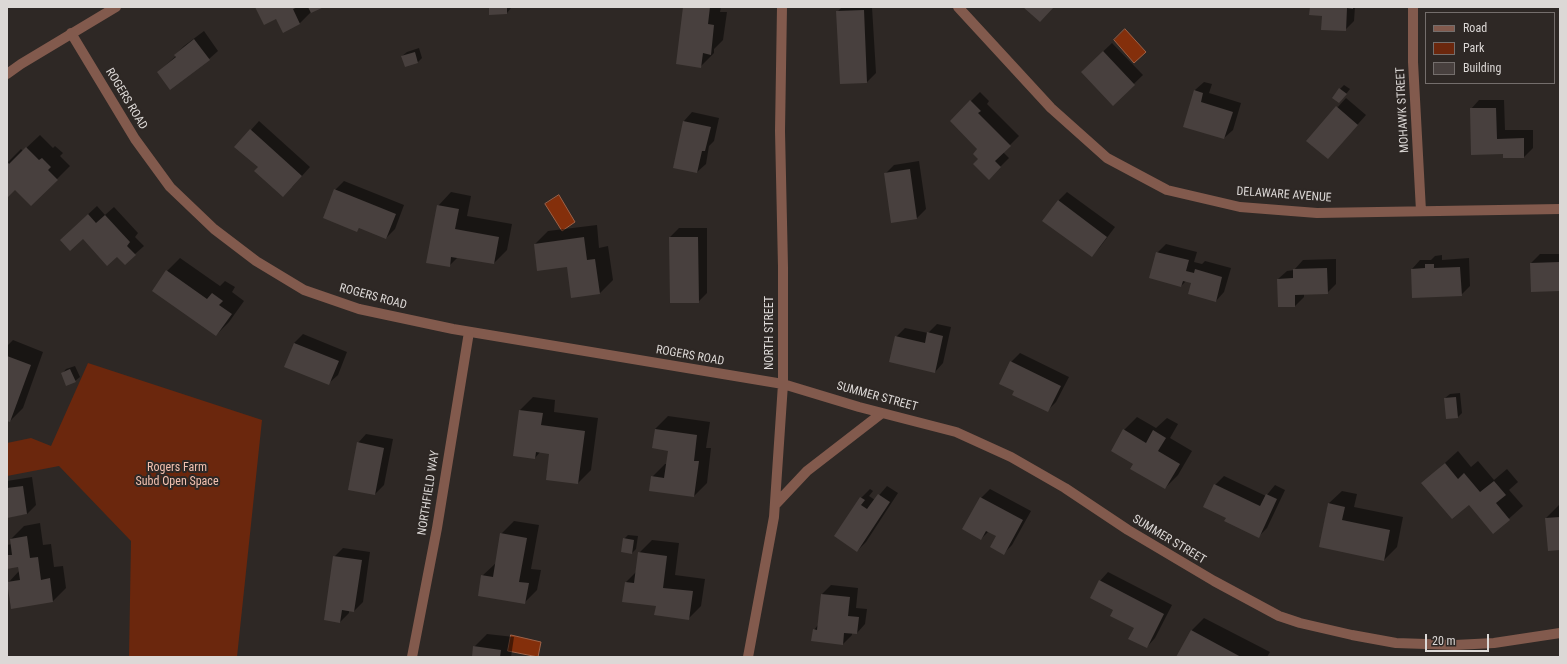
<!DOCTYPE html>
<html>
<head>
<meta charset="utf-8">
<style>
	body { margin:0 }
	#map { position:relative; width:1567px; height:664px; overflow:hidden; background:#2e2825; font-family:"Roboto Condensed",sans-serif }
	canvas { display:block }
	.frame { position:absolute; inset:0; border:8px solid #dcd8d6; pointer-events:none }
	.legend { position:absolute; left:1425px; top:12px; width:130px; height:72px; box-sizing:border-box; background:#2e2825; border:1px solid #746e6c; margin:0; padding:5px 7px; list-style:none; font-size:12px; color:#dcd8d6 }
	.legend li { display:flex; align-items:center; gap:8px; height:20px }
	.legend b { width:20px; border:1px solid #746e6c }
	.scale { position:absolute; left:1425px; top:634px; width:64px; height:18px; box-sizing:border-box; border:2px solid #dcd8d6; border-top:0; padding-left:5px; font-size:12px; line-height:14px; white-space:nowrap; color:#dcd8d6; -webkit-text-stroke:3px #2e2825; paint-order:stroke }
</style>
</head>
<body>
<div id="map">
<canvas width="1567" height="664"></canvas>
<div class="frame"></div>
<ul class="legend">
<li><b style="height:5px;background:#825a4d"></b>Road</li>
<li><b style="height:11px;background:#6b270d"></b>Park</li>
<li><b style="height:11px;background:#48403e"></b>Building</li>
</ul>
<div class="scale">20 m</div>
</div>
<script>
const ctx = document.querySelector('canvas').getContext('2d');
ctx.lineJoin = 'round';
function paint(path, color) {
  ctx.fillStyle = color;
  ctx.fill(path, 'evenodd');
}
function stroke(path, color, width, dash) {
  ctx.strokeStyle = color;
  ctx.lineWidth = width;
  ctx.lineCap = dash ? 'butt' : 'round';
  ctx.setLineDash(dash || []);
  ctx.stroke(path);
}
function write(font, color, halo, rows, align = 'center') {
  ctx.font = font + ' "Roboto Condensed",sans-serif';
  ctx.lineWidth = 4;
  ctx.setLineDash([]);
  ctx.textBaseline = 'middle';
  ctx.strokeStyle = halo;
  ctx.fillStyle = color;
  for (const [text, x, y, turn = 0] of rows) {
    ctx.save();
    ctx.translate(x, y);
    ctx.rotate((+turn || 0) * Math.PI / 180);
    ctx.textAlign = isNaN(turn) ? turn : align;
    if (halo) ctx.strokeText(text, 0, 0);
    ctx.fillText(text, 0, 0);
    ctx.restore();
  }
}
paint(new Path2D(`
	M88 363 262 420 237 657H129L131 541 59 466 7 476V443L31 438 51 446Z`), '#6b270d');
const water = new Path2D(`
	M1125 29 1146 52 1134 63 1114 40Z
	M559 195 575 222 562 231 545 204Z
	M511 635 541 642 538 657 508 651Z`);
paint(water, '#842f0b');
stroke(water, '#9e6248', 1);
paint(new Path2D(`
	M257 7H322L312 11 300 23 283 31 276 18Z
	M490 7H511V8L507 13Z
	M684 7H721L720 12H727L723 40 714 49V53L701 66Z
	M842 7H872L876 73 867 82 837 12Z
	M1311 7H1355L1354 21 1345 30Z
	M204 31 218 51 209 59 158 72 176 56 175 55 184 46Z
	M1112 43 1143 75 1113 104 1091 63Z
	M419 48 422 58 418 62 402 56 407 52Z
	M1204 82 1212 84 1209 93 1241 103 1233 130 1224 138 1184 126 1195 90Z
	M1344 85 1350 89 1343 98 1340 89Z
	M980 92 989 101 987 104 1019 136 1003 152 1009 158 989 178 980 159 979 149 951 121Z
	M1346 98 1366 115 1336 149 1308 140Z
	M1479 100H1504L1505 130H1533V148L1524 157H1504V153L1471 109Z
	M692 112 719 118 714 141 709 146 706 164 697 172 684 121Z
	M259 121 310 167 292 187 259 167 251 130Z
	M40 135 53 148 55 146 63 153 60 156 70 166 31 205 15 189 7 196V163L21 149 23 151Z
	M919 161 926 209 917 218 892 221 885 174 894 165Z
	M344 181 404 205 395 229 386 238 360 227 357 231 335 190Z
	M451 192 471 196 467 216 512 224 507 250 494 263 458 257 449 266 438 206Z
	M1067 192 1115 227 1100 247 1092 256 1058 201Z
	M97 206 105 215 114 207 138 233 135 237 144 246 135 254 117 255 70 231Z
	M597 225 599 248 608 246 613 280 600 293 568 266 535 244 548 231Z
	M679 228H707V293L698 302 670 237Z
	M1166 244 1197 252 1194 262 1202 264 1205 261 1231 268 1224 292 1216 301 1192 282 1186 281 1181 286 1157 253Z
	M1540 254H1560V290L1531 263Z
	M1442 255V260L1469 258 1470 286 1461 295 1413 297 1412 269 1420 260H1431L1435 256Z
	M180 258 220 286 225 281 235 287 232 292 244 301 229 322 216 335 167 271Z
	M1336 259V284L1327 293 1304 294V297L1295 306 1278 279 1287 271 1294 270 1303 260Z
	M937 324 951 327 943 363 935 372 896 337 905 328 928 333Z
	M303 334 347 352 338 375 329 383 294 343Z
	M13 340 43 352 23 408 10 421 7 420V346Z
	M1020 353 1069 377 1056 402 1047 411 1011 362Z
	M75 366 80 377 75 381 62 374 66 369Z
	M1460 393 1462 413 1458 417 1445 398 1450 394Z
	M533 397 555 400 554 412 598 418 591 470 578 483 550 453 540 452 535 458 514 455 520 410Z
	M668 416 710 422 706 448H711L707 483 694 496 652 477 665 464H667L669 450 655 429Z
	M1137 417 1156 428 1167 418 1178 424 1170 438 1192 451 1178 475 1165 488 1135 464 1124 430Z
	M366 434 393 439 384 485 375 494 358 443Z
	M1458 451 1471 467 1478 461 1494 480 1507 469 1518 482 1509 490 1523 506 1493 533 1469 504 1423 483Z
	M1224 476 1266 496 1275 485 1285 490 1267 528 1258 537 1227 518 1215 485Z
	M32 477 36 505 27 514 7 517V481Z
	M887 486 898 493 866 542 857 551 835 536 861 498 870 489 873 491 869 496 875 500Z
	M990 489 1031 511 1012 545 1003 554 998 536 989 531 981 539V498Z
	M1342 491 1357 494 1354 507 1403 517 1397 547 1384 560 1320 546 1328 504Z
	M1559 505H1560V549L1546 518Z
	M514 521 539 525 531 569 541 570 537 590 524 603 482 576 496 563 501 534Z
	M40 523 43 545 51 544 54 567 63 566 66 588 53 601 11 608 8 583 19 571 18 566 7 568V545L12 544 11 539 24 526Z
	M628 535 638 536 636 549 632 553 624 539Z
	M652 540 679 543 675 575 705 579 701 606 688 619 626 582 636 572 639 553Z
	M343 548 370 552 363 602 354 611 349 610V613L340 622 334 557Z
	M1108 572 1172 605 1155 638 1147 647 1135 628 1114 609 1100 581Z
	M831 585 858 588 856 608 867 609 865 624 857 633 852 632V635L843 644 814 630 818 625 822 594Z
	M1204 618 1270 652 1267 657H1177L1191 631Z
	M487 634 514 637 511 657H473L474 647Z`), '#0007');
paint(new Path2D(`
	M255 7H298L293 9 300 24 283 33 276 19 264 25Z
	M308 7H324L311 13Z
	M489 7H507V14L489 15Z
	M683 7H710L708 24 714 25 711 55 703 53 701 68 676 64Z
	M1023 7H1054L1040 22Z
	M1310 7H1353V9L1347 8 1346 31 1321 30 1322 16 1309 15Z
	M864 10 867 83 840 84 836 11Z
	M194 39 210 60 170 90 157 72 176 57 174 55Z
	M1103 51 1135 85 1113 106 1081 72Z
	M415 52 418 63 405 67 401 56Z
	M1339 88 1347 94 1339 103 1332 98Z
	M1194 90 1203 93 1201 102 1233 112 1224 139 1183 127Z
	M970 100 981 111 978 113 1011 146 995 161 1001 167 989 180 973 164 978 159 973 154 977 149 950 121Z
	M1336 106 1358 125 1328 159 1306 141Z
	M1470 108H1496L1497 139 1524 138V158H1503V154L1471 155Z
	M683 121 711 127 705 151H702L697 173 673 168Z
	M250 129 302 176 283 197 254 171 258 167 234 147Z
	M26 147 39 160 42 158 51 167 48 170 58 180 31 206 15 190 7 198V161L9 164Z
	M910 169 917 219 891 223 884 173Z
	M334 189 396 214 386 239 359 228 357 232 323 218Z
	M1058 200 1107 237 1092 257 1042 221Z
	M437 205 459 209 455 229 499 237 494 264 451 257 450 267 426 263Z
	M88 214 96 223 105 215 130 242 127 246 136 255 125 265 117 257 107 266 83 239 70 251 60 240Z
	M584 237 587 260 595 259 600 294 571 298 567 267 537 271 534 244Z
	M669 237H698L699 303H670Z
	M1156 252 1189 260 1186 271 1194 273 1195 269 1222 277 1216 302 1188 294 1191 283 1183 281 1181 287 1149 278Z
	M1560 262V291L1531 292 1530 263Z
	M1425 264H1434V268L1460 267 1462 296 1412 298 1411 269 1425 268Z
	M1327 268 1328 294 1295 295V307H1278L1277 279 1293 278V269Z
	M166 270 207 299 212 293 223 301 219 305 232 314 216 336 152 291Z
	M927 332 943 336 935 373 889 362 895 336 925 343Z
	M294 343 339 361 329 385 284 367Z
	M7 356 31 365 10 422 7 421Z
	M1010 361 1061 386 1048 412 1012 395 1014 391 999 384Z
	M70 369 76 382 66 386 61 373Z
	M1456 397 1458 418 1446 419 1444 398Z
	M519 410 543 413 541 425 585 431 578 484 546 480 549 454 536 452 535 459 513 456Z
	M655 429 697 435 694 461H699L694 497 649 491 651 476 664 478 668 451 652 448Z
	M1123 429 1146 443 1153 430 1166 438 1158 451 1180 464 1165 489 1130 469 1133 464 1111 451Z
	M357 442 384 448 375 495 348 490Z
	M1445 463 1458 479 1464 473 1480 492 1494 481 1506 495 1496 503 1510 520 1493 534 1469 505 1452 519 1421 483Z
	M1214 484 1260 506 1266 494 1277 499 1259 538 1224 521 1226 518 1203 507Z
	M23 486 27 514 7 518V488Z
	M878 494 890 502 857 552 834 536 860 497 865 500 861 505 867 509Z
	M980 497 1023 520 1004 555 990 547 996 536 986 531 981 540 962 529Z
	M1328 503 1345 507 1342 520 1390 530 1384 561 1319 547Z
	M1560 517V550L1548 551 1545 518Z
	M500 533 527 538 519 582 529 583 525 604 478 596 481 575 493 577Z
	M27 536 30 558 38 557 41 580 50 578 53 602 11 609 7 582 20 580 18 567 7 569V555H12L10 539Z
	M623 538 634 540 632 554 621 552Z
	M638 552 667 556 663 588 693 591 689 620 654 615 656 606 622 602 625 582 634 583Z
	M333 556 362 560 354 612 342 610 340 623 324 620Z
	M1099 580 1164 614 1147 648 1128 639 1134 628 1110 616 1113 610 1090 598Z
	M821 594 850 597 848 616 859 617 857 634 844 633 843 645 811 641 813 629 817 630Z
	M1191 630 1241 657H1176Z
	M473 646 501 650 500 657H472Z`), '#48403e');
stroke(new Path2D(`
	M958 7 1051 108 1107 158 1167 190 1240 207 1317 213 1560 209
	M1413 7V62L1421 211
	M71 33 135 139 170 187 214 229 256 261 304 290 359 309 453 329 783 384 859 407 956 432 1011 457 1065 488 1128 530 1214 581 1279 616 1300 623 1352 635 1396 643 1455 645 1494 643 1560 633
	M7 74 21 64 116 7
	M775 505 807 471 882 413
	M412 657 437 528 469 332
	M748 657 774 517 783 384V267L780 131 782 7`), '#825a4d', 10);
write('12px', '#dcd8d6', '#2e2825', [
	["ROGERS ROAD",126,99,59],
	["MOHAWK STREET",1403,110,-93],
	["DELAWARE AVENUE",1284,195,4],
	["ROGERS ROAD",373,297,15],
	["NORTH STREET",770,333,-90],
	["ROGERS ROAD",690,356,10],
	["SUMMER STREET",877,397,15],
	["NORTHFIELD WAY",429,493,-81],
	["SUMMER STREET",1169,540,31]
]);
write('12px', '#f2c1b0', '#2e2825', [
	["Rogers Farm",177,468],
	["Subd Open Space",177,482]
]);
</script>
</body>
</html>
